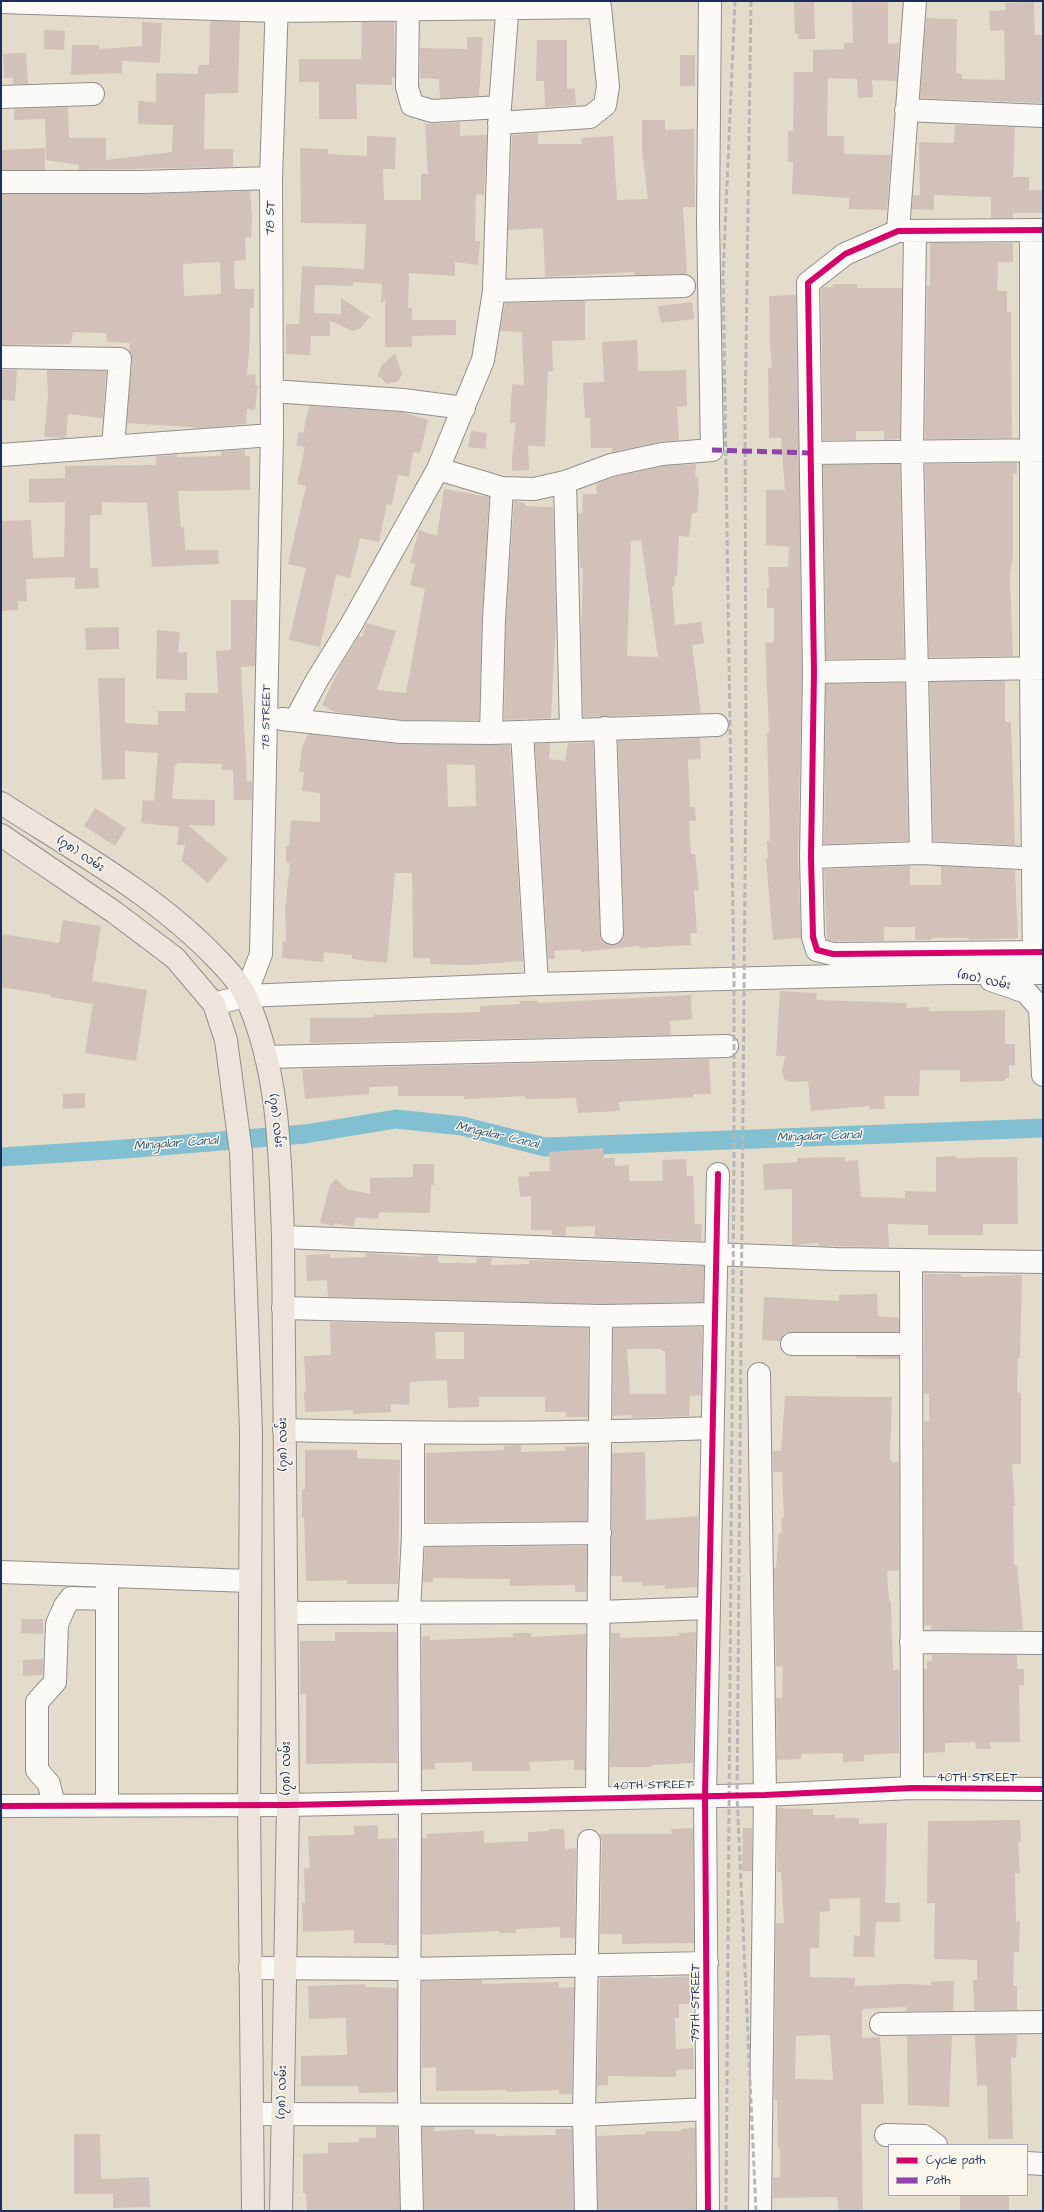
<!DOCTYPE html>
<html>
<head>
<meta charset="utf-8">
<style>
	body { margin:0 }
	#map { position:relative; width:1044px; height:2212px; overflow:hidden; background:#e4dcca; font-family:"Architects Daughter",sans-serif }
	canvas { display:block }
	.frame { position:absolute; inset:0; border:2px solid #1b2f5e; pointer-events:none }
	.legend { position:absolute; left:888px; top:2144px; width:140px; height:52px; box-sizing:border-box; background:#fbf7ec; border:1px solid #a1a7b3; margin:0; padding:5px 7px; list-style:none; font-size:12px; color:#1b2f5e }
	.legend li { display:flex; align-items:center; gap:8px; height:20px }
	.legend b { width:20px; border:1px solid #a1a7b3 }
</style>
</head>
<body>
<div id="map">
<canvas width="1044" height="2212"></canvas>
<div class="frame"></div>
<ul class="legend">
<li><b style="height:5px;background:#d6006c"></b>Cycle path</li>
<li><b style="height:5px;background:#8e44ad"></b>Path</li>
</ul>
</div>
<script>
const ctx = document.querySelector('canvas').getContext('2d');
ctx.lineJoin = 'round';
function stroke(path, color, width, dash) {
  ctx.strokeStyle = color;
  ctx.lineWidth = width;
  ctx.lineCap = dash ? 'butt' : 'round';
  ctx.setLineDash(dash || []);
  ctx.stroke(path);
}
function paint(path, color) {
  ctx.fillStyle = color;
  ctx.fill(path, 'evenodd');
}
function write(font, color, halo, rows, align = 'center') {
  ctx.font = font + ' "Architects Daughter","Noto Sans Myanmar",sans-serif';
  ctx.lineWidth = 3;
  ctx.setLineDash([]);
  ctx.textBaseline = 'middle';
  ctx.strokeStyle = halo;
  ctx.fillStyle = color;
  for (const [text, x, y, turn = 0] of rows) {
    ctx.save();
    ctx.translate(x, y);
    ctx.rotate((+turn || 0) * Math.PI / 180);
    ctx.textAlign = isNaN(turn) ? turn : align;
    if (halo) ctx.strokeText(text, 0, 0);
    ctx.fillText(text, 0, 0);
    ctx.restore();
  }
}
stroke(new Path2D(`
	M1 1157 125 1149 305 1134 396 1119 462 1126 545 1147 1043 1128`), '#81bfd1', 19);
paint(new Path2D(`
	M794 1H814L815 39H798V34H795Z
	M852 1H888V44L899 43 897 81 872 80 873 97 858 98 857 79 828 78 827 136H844V154L891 155 887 210 849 209V198L792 194 793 162H788V131H793L794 72H813V50L844 49V43H853Z
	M1034 2 1035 35H1043V103L920 98 926 18 957 19 956 73 962 74V79L1005 80 1004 30 990 31 989 11 1006 10 1005 3Z
	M210 21 240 22 238 93 205 94 204 149H233V167L79 170V165L46 160 45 119 14 120V109L68 107 69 138H106V160L172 152 173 125 138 124V101L156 102V73L198 74V65H209Z
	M142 22 162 23 160 63 122 61V73L71 75 72 45H99V49L142 46Z
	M362 22H394L395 78 392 77V85L356 84 357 119H319V82H299V59H361Z
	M44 30 65 31 64 50 44 49Z
	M467 37H483L479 96 440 98 439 79 420 78V48L467 49Z
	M537 40H567V89L575 88 576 105 545 107 544 81H536Z
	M26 53 28 84H13V78H4L3 54Z
	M680 55H695V86H680Z
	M642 120H665V130L694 129 695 207H683L687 274 634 275V272L545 277 543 228 508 230 512 135 538 133V144H582L581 138 613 136 617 200 648 199 642 151Z
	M460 122V136L487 135 484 195 476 194 475 241H480L478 265 455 262V276L409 273 408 308H412V320H456V335L412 336V347H385V299L381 304 382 284 353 282V286L315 285 314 313 341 314V298L370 317 361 328 353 331 330 321V336H311L310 355 286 354V324H299L302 266 364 269 366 224 301 223 300 148 328 149V154L367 156V136L396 137 395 169H383L384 200H421V174H428L425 124Z
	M955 125 1015 127 1013 177H1029V190H1043V213H1013V218H991V197L934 195V210L912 209 913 195H920L919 142 954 143Z
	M45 148V170H1V150Z
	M250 191 252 216 251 238 245 237 246 260 234 261 235 289H254V308H250V340L247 375 256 374 255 385H258L255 410 247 409 246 424 203 428 127 423 132 360 129 351 130 343 107 342 106 333 73 332 71 344 1 345V194H143ZM220 262 221 294 184 296 183 264Z
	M930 243H1013V262H998L997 291H1007V312H1011L1012 438 925 439 927 286H930Z
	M833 284H857V288H902L900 439 884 440V431H856V440H823L821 289 824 287H833Z
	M796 295 802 672 798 857 801 938 773 940 766 859H768L767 841H770L767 733H769L765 643 774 642V608H767V588H769L768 567H788L789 547 766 545V490H785L781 438H769L768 368 772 367 770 345 769 296Z
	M585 301V340L552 341 553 371H548L545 447 528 445 529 470 512 471V457L516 423H510L512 384 524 385 522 332 500 331 505 303Z
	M692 302 694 319 661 323 658 306Z
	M637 340 638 371 686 370 687 406 677 407 679 440 659 442 612 452V448H591L590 418H585L583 383 604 382 602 342Z
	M395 353 402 374 398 381 387 384 380 377H377L382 365Z
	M1 370H17L15 401 1 400Z
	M47 370 106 371 103 418 68 414 66 438 44 437 48 398Z
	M309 406 402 412 428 420 420 453 413 452 409 477 398 475 392 505 387 504 379 542 360 538 350 578 336 575 320 647 289 640 306 568 288 564 306 486 297 484 305 447 296 446 299 432 303 433Z
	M471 431 487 433 485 449 468 447Z
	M245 450V456H250V490L178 491 181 528 184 527 185 550H218L219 564 152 567 147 503 102 502V515H90V568H98L99 588 75 589V577L26 579 27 601H18V610L1 611V521L31 520 33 558 64 557 65 502 29 503V479L65 478V466L156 465V456L177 455V457L221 456V451Z
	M1017 463V474H1013V555L1010 575 1013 656 929 657 925 464Z
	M696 464 695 477H698L699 492 697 513H692L689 537 679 536 677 576H675L674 587H672L675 625 701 622 704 643 692 645 701 713 583 717 581 638 583 568H580L578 513H582L583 494H597L596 484 614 477 664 466ZM641 540 658 657 627 656 631 541Z
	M900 464 904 658 826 659 823 465Z
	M444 489 489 497 482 619 479 720H402L335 712 322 705 340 667 359 636 362 637 366 623 396 631 377 690 406 693 425 589 410 585 415 564 410 563 419 530 437 536Z
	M514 501 525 503V506L553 507 556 621 551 718 504 720 506 620Z
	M231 600H256L255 666 241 667 247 781H252V800H234L233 770H222V764L177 763V765H175L172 799 215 800V826L188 825 228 859 208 883 182 861 185 845H177L179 827 141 823 143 800 154 801 158 753 125 751V779L102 780 98 678H125V723L158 725V711H185V693H218L216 651 231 650Z
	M119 627V649L86 650 85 628Z
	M157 630 180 632 178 653 187 652V680L156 679Z
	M1005 681V722H1011L1015 845 933 841 930 682Z
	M905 683 908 841 824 844 826 684Z
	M308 734 401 744 510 745 523 961 472 965 430 964V958H413L412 873H395L387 963 352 959V955L324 952 323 962 282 958 283 941 286 942 285 910 290 863H286V846H289L291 820 320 822V793L302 791 304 772H299L302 748ZM447 764 475 765 476 806 448 807Z
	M700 738 701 759 688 760 690 807H695L696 821H689L691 854H695L699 890H694L697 933H690L691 945 639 948 638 946 581 952V949L554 951 555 959H548L535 744 550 743 549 759 565 761 568 743 593 742 600 933 601 939 606 944 613 945 623 939 624 933 618 741Z
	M95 808 126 828 115 846 84 826Z
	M910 866V885H941V866L1015 870 1018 938 969 940V938H931V940H915V927H884V941H834L827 940 824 869Z
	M63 920 101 926 92 981 147 990 136 1061 85 1053 93 1004 50 997 51 995 1 987V934L59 943Z
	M780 991 817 993 816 1000 907 1003V1008L929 1007V1011L1005 1010V1044H1015V1065H1009V1078H1005V1081L960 1082V1070H920L919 1096H884L885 1109H869V1106L811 1111 808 1081 791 1082 785 1080 782 1072 785 1056H776Z
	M691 995 692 1019 670 1021 671 1035 310 1043V1018H357L374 1017V1015L480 1012V1006L520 1004 519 1001H538V1003Z
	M709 1059 711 1094H693V1097L619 1102 620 1111 578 1113 576 1098 525 1099V1096L464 1099V1096H398V1086L369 1087V1094L305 1099 302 1069Z
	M85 1093V1108L63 1109V1094Z
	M603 1148 604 1158H615V1166L629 1165V1181H663L662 1160 686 1159 687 1176H693L695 1224H702L701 1241 595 1237V1226L566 1227V1236L552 1235V1230H531V1196L520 1197 518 1177 529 1176V1172L550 1171 549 1152Z
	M956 1156V1158L1017 1157 1018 1224H983V1235H928V1225L888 1224 889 1247 819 1246 818 1243 792 1245V1189L764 1190 763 1164 797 1162V1158L845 1157V1161L858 1160 861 1197 905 1198V1191L936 1192V1157Z
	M413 1164H434V1185H431L430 1213 379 1212 378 1219 356 1217 353 1227 335 1223 334 1226 320 1223 330 1185 336 1179 347 1189 370 1194V1178L413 1177Z
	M366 1253 422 1257V1255L438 1256V1263H476L477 1257 492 1258 491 1265 529 1264V1260L704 1266 703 1302 601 1304 328 1297 327 1280 307 1281 306 1255 330 1254V1258L366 1257Z
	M924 1274H961V1277L1022 1275 1020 1358H1018L1017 1392 1021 1393V1464H1012L1015 1506H1013L1014 1565H1017L1019 1586 1023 1630H931V1625L924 1626V1421H929V1394H924Z
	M877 1294 878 1316 899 1318V1332H792L785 1333 780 1341 762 1340 764 1297 839 1301V1295Z
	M330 1322 588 1328V1417H566V1412H545V1397H479V1407L448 1408 447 1380 410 1382 409 1405 391 1404V1412L353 1414V1410L305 1412 304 1392H306L304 1356 331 1355ZM435 1332H464V1359H436Z
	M702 1327 701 1395 690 1396 689 1416 632 1418 631 1415 613 1416V1328ZM627 1349H662V1351H665L666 1394H630Z
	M856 1356H899V1359L856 1358Z
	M785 1396 892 1397 890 1460H892V1462H899V1570L887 1571 889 1601H891L893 1670 899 1669V1753L864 1755V1761L843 1762V1753L801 1754V1759L777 1760 776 1698H782L783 1667 776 1666 774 1568H776L779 1532 782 1533 781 1518H784L782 1472H773V1451H781Z
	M521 1445V1452L565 1451V1447L587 1446V1521L426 1522V1453L504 1450V1446Z
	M305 1450H357V1458L400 1460 398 1584H347V1580L306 1581 304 1517H302V1489H305Z
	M645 1452 646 1520 698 1516 697 1587 665 1589V1585L642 1586V1582H622V1576H611L612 1453Z
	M587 1546 586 1592H575V1585L510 1586V1579L433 1578V1582H423L425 1547Z
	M22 1619H43V1634L21 1633Z
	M335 1632H397V1763L306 1764V1694H300V1641H335Z
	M696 1632 693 1763 652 1765V1767H610L611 1633H620V1638L679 1636V1633Z
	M513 1633H531V1637L586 1634 585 1770H574V1760L529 1762 530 1771H472V1762L435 1763V1769L422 1770V1637L430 1636V1640L513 1637Z
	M932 1655H1017V1669H1024V1685H1019L1020 1742H990L991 1749H976L975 1742 945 1743V1752L924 1753V1669H927V1661H932Z
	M43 1659V1675L23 1676V1660Z
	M777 1808 813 1809V1815H835V1818H859V1824L887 1823 885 1903H900V1922H876L874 1957H853L854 1935 860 1936V1898L829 1899 830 1911 820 1912 819 1948H810V1977L855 1978V1986L903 1984 931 1985V1982L954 1981 953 2011H906V2007L862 2009V2038L880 2037 884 2104H861L863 2211H839L837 2197 773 2198V2177H780V2148H778L777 2100 774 2099 776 1923H784L781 1872H777ZM830 2035 833 2080 795 2079 796 2036Z
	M1020 1820 1021 1842H1018L1020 1873H1015L1016 1922 1020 1921 1019 1952H1014L1013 1986H1017V2010H974L973 1980H977V1960L934 1959 935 1903H927L928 1821Z
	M378 1825V1839L397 1838V1945H385V1943H354V1930L303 1932 302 1903H305L304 1868H310L308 1836 354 1835V1826Z
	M693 1828 694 1943 622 1944V1934H600L602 1841 599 1834H672L671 1829Z
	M743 1828H752V1871H742Z
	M549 1829H564L565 1849 576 1848 575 1938H560V1927L516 1929V1933H499V1931L422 1935V1838H427V1834L484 1831V1843L528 1841V1832L550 1831Z
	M694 1976V2004H679V2018H675L676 2049 693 2048 694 2069 676 2070V2077L608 2076V2085L597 2086 600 1978 651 1977V1978Z
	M482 1980V1984L559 1982V1988L574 1987 572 2094H559V2090L506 2092V2090L436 2091V2067L422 2068V1981Z
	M365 1984V1987L397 1988V2092L359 2093V2086H301V2056L347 2055 346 2018 309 2019 308 1986Z
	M975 2035H1017L1016 2058H1011L1013 2139H988L987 2085 977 2086Z
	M907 2036H952L949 2107 908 2105Z
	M376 2127H397L400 2211H307L306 2193H303V2154L328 2153V2143L359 2142V2138H376Z
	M422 2127H434V2131L474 2129 475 2134H496V2136L556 2135 555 2129H572L574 2211H424Z
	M695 2128 696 2211H598L597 2136 646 2134V2131H681V2129Z
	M74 2134H100L101 2179 149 2177 150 2207 113 2208V2194H74Z
	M1009 2195V2211H960V2196Z`), '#d1c1b8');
const minor = new Path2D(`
	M408 1 407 87 412 105 432 111 500 107
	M1 2 277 11 600 7 608 86 605 105 590 117 499 123
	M1 97 93 94
	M906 110 1043 116
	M1 182H143L271 178
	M1031 230V668L1034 967
	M1043 230 898 231 845 254 808 283 814 672 811 857 813 937 817 950 833 954 1043 952
	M898 231 915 1
	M915 231 912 450 921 853
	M494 291 684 286
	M1 357 120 359 113 447
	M272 391 403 400 464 408
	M811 453 1043 450
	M1 455 272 435
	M438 469 502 488 534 489 565 482 571 729
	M565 482 611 465 662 454 712 450 708 220 710 1
	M814 672 1043 668
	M282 719 401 732 491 733 717 725
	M296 719 317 680 351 625 438 469 483 360 494 291 500 107 508 1
	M605 728 612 933
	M522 732 537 984
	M491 733 494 619 502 488
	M811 857 921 853 1043 859
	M991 980 1026 992 1040 1008 1043 1075
	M245 996 261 954 272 435 271 178 277 1
	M214 1004 245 996 537 984 948 973H1043
	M266 1057 727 1046
	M283 1237 836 1259 1043 1262
	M911 1260 912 1788
	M283 1308 601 1316 715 1314
	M792 1344H911
	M759 1374 765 1795 760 2211
	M284 1430C427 1434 569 1434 712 1428
	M413 1535 600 1533
	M1 1572 250 1581
	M287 1613 599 1612 708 1608
	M911 1642 1043 1643
	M597 1798 601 1316
	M54 1805 49 1784 37 1770V1702L55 1682 57 1624 65 1606 71 1598 107 1599
	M107 1805V1585
	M1 1806 288 1805 765 1795 912 1788 1043 1789
	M250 1968 409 1969 707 1963
	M881 2024 1043 2022
	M252 2114 584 2115 707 2109
	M886 2135 924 2136 936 2145
	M1027 2163 1043 2164
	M412 2211 409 2095 410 1802 409 1612 413 1535V1433
	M586 2211 584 2115 589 1841
	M708 2211 705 1796 718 1174`);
const major = new Path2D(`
	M1 803C74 850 156 895 216 958 227 969 240 983 246 997 280 1072 280 1157 283 1237L288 1805 281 2211
	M1 835 114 912 175 958 214 1004 226 1040 241 1153 251 1432 249 1804 253 2211`);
stroke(minor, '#908f8e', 24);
stroke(major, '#908f8e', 24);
stroke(minor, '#fbfaf7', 22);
stroke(major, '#ede4dc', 22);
stroke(new Path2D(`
	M751 1 745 422 746 768 737 1795 756 2211
	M726 2211 734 1154V979L723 276 735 1`), '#b5b7b9', 3, [6, 3]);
stroke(new Path2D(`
	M712 450 811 453`), '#8e44ad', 5, [10, 5]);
stroke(new Path2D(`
	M1043 230 898 231 845 254 808 283 814 672 811 857 813 937 817 950 833 954 1043 952
	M1 1806 288 1805 765 1795 912 1788 1043 1789
	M708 2211 705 1796 718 1174`), '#d6006c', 6);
write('12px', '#1b2f5e', '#fbf7ec', [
	["78 ST",271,218,-90],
	["78 STREET",267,717,-89],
	["(၇၈) လမ်း",80,855,33],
	["(၈၀) လမ်း",984,981,12],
	["(၇၈) လမ်း",275,1121,83],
	["(၇၈) လမ်း",284,1444,-91],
	["(၇၈) လမ်း",287,1768,-90],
	["40TH STREET",977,1778],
	["40TH STREET",653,1786,-1],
	["79TH STREET",696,2003,-90],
	["(၇၈) လမ်း",283,2092,-89]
]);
write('italic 13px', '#2d5781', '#fbf7ec', [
	["Mingalar Canal",497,1136,13],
	["Mingalar Canal",819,1137,-2],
	["Mingalar Canal",176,1144,-4]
]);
</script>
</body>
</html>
